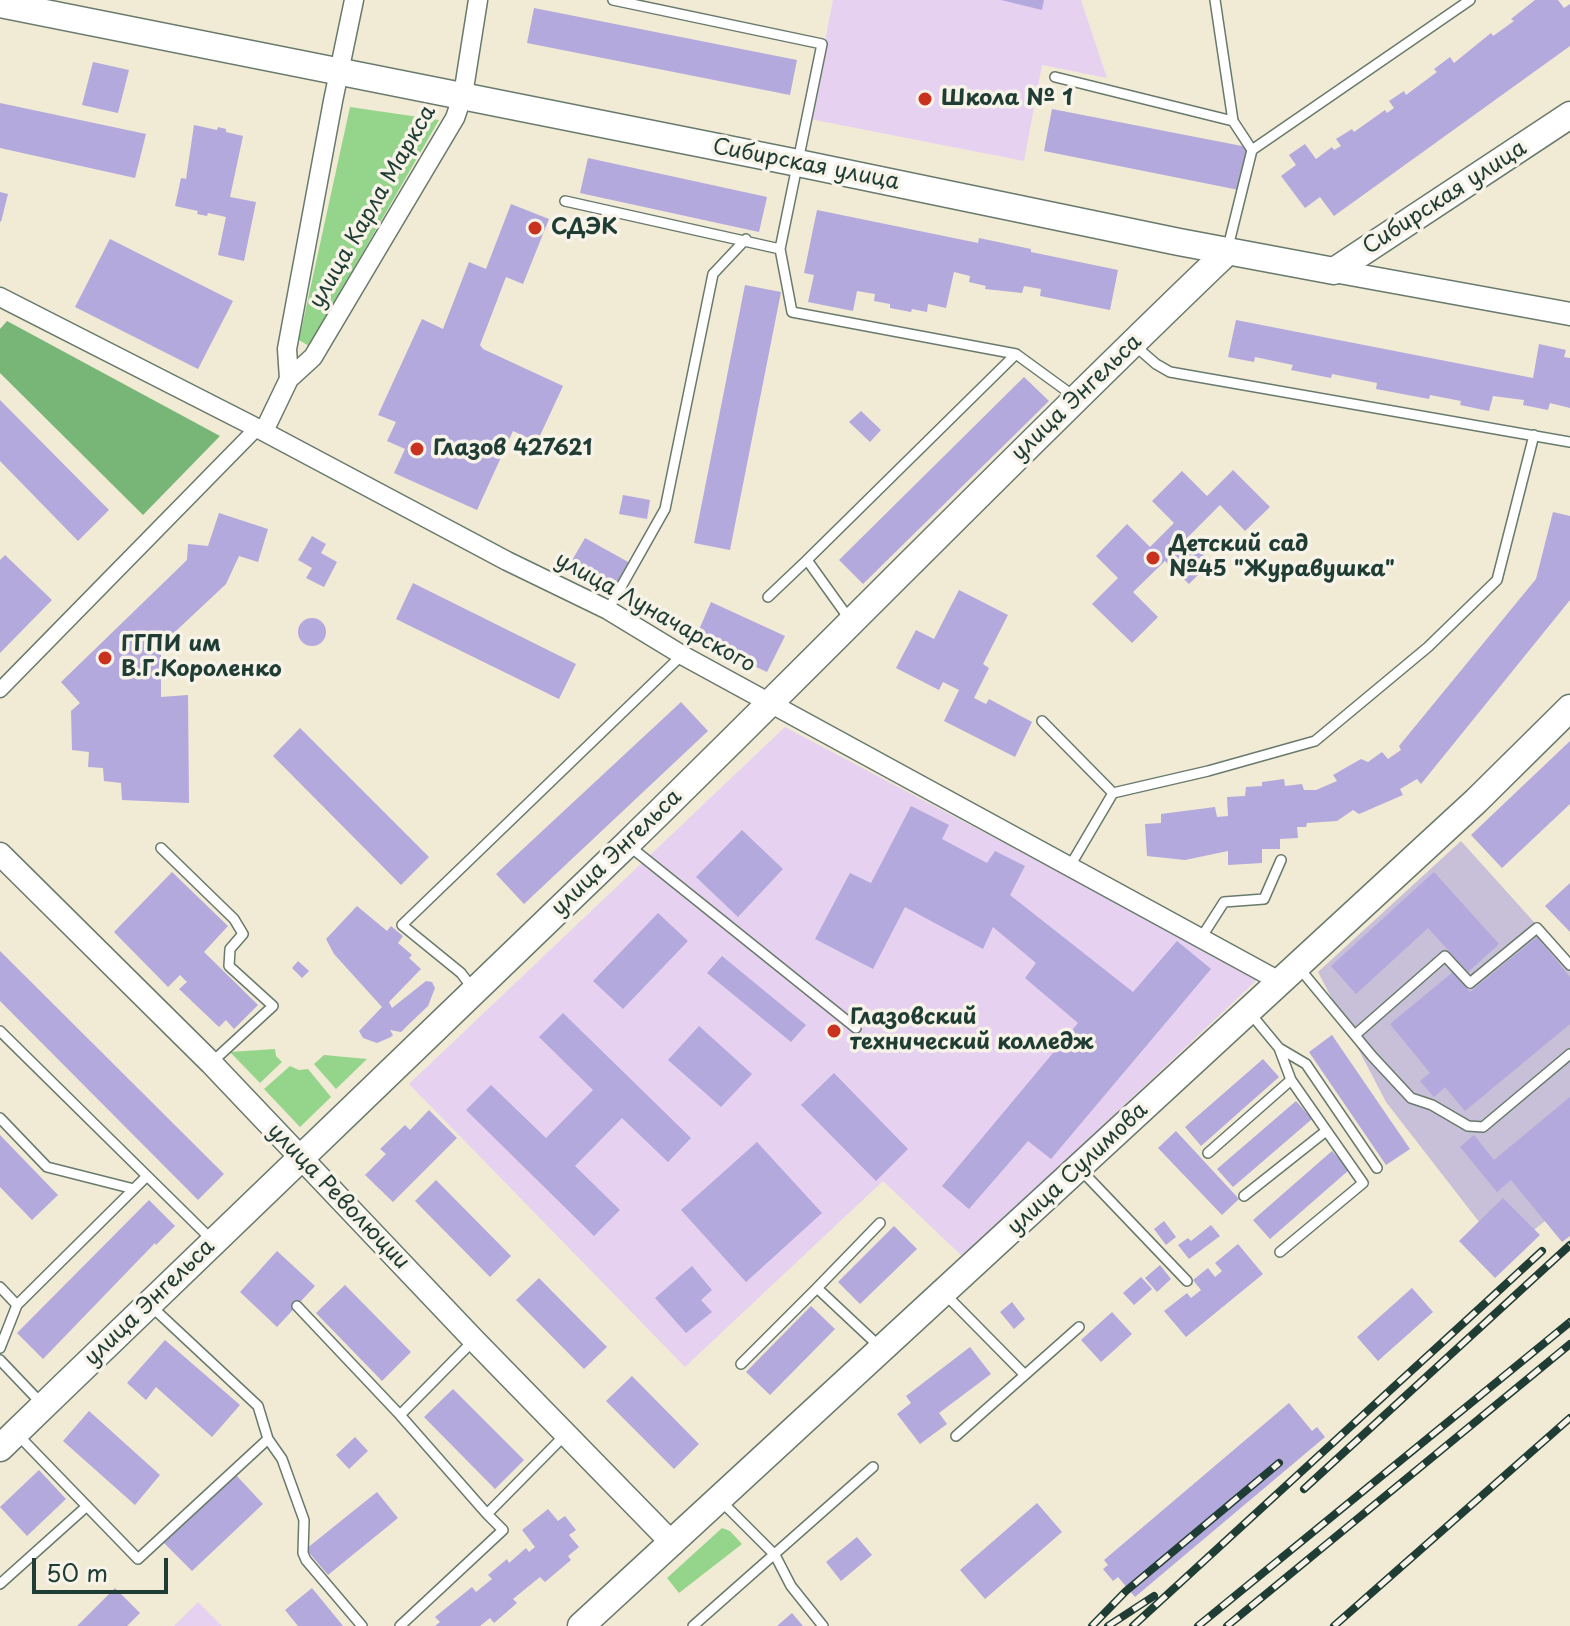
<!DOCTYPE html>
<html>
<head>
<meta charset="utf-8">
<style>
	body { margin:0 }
	#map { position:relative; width:1570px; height:1626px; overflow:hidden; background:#f1ead5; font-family:"Playpen Sans",sans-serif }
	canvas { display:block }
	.scale { position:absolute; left:32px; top:1558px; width:136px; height:36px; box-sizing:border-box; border:4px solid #1f3d34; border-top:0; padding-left:10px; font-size:24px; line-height:28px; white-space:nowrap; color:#1f3d34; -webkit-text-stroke:6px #f7f3e8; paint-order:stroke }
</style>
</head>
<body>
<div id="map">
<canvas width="1570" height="1626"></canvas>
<div class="scale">50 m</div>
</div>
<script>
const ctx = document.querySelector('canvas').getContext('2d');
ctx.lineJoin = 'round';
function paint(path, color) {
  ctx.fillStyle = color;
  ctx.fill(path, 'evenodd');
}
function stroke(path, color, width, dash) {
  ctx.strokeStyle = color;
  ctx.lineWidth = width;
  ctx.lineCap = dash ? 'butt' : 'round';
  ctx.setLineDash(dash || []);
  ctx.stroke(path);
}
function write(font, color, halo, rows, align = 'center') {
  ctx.font = font + ' "Playpen Sans",sans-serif';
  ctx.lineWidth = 7;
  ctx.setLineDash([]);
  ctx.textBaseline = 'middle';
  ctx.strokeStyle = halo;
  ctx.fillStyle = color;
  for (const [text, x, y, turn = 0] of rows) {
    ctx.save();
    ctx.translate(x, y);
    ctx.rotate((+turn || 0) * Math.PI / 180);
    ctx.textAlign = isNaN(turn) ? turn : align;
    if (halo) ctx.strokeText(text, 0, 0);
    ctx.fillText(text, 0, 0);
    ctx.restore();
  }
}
paint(new Path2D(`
	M833 0H1081L1107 78 1042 65 1024 161 810 119Z
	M785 727 1259 978 963 1257 883 1181 685 1367 409 1084Z
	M198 1602 222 1626H174Z`), '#e6d2f0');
paint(new Path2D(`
	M1461 841 1570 962V1201L1504 1254 1386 1102 1318 972Z`), '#c8bfd8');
paint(new Path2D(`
	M350 107 439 120 309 346 299 340Z
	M275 1049 276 1056 282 1062 260 1083 230 1052Z
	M324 1055 367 1059 336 1089 314 1064Z
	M290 1066 299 1070 308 1069 331 1097 300 1127 264 1089Z
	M722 1528 730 1531 742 1544 679 1593 667 1578Z`), '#95d58b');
paint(new Path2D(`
	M7 321 220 436 143 515 0 373V329Z`), '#78b677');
paint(new Path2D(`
	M1001 0H1044L1042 10Z
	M1535 0H1558L1564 8 1570 4V46L1334 216 1320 197 1305 208 1281 176 1296 165 1289 155 1305 144 1316 159 1332 147 1334 150 1341 146 1336 139 1352 129 1354 132 1385 110 1387 113 1394 108 1389 101 1404 91 1406 95 1437 72 1434 69 1450 57 1454 63 1491 33 1493 36 1514 21 1511 19Z
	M534 8 797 60 790 95 527 43Z
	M93 62 129 70 118 113 82 105Z
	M0 103 146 134 135 178 0 148Z
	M1052 109 1247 147 1239 190 1044 151Z
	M194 125 217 130 218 127 226 129V132L243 136 230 197 256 202 244 261 218 255 226 217 208 213 207 216 197 214 198 211 175 206 181 178 186 179Z
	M588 158 767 197 759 232 580 193Z
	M0 192 8 194 1 222 0 221Z
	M511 204 549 219 523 284 506 277 480 345 483 349 563 386 537 442 513 431 477 510 394 473 405 449 387 441 396 422 378 415 422 319 443 329 469 262 486 269Z
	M817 210 978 243 979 238 1031 249V252L1118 270 1110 310 1040 296 1041 289 1024 286 1022 293 985 289 986 286 969 282 970 276 954 272 946 308 928 304 927 312 912 309 911 312 890 308V304L874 301 875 294 857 291 853 311 808 302 814 275 804 273Z
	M110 239 233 301 198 369 75 307Z
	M745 285 781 292 730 550 694 543Z
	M1236 320 1533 378 1539 344 1566 350 1564 357 1570 358V408L1550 403 1548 410 1523 405 1524 400 1493 396 1489 411 1460 405 1461 401 1430 395 1429 399 1376 389 1377 383 1332 374 1331 378 1291 370 1293 365 1255 357 1254 362 1228 357Z
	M1024 377 1049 401 863 584 839 560Z
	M0 400 109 510 78 541 0 461Z
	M861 411 881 430 870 442 849 422Z
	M1233 470 1270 507 1245 531 1220 505 1187 538 1211 562 1189 584 1165 561 1133 592 1158 617 1132 643 1092 604 1118 578 1096 556 1127 524 1150 547 1174 523 1152 501 1182 471 1207 496Z
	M623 495 650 500 647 519 619 514Z
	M1553 512 1570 516V600L1421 784 1417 779 1400 789 1403 795 1359 814 1353 810 1337 821 1307 823 1306 827H1297L1298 838 1280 839V849H1262V863L1228 865V851L1185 860 1147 856 1145 824 1161 823V814L1215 807 1217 817 1228 816 1227 797 1245 796 1246 787 1262 786V782L1284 779 1285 786 1302 784 1304 790H1316L1337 781 1333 775 1361 759 1368 762 1382 752 1388 759 1401 750 1399 746 1536 579Z
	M219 513 268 529 258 562 239 556 226 584 161 645V697L188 695 189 803 122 800 121 783 104 781 103 768 88 767 89 752 72 750 71 711 80 703 61 682 187 560 188 544 208 546Z
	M312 536 326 544 321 553 337 562 324 587 306 578 312 568 298 560Z
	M585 538 630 563 613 594 567 569Z
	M5 555 52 600 0 653V560Z
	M413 583 576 664 559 699 396 619Z
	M959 590 1008 615 983 664 989 668 974 698 986 704 989 699 1032 722 1015 757 944 721 959 690 943 682 939 690 896 668 916 630 934 639Z
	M711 602 785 636 767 672 695 639Z
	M298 632a14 14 0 1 1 28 0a14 14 0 1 1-28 0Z
	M681 702 708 731 524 904 496 874Z
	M300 728 429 857 401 885 273 756Z
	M1570 741V804L1502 868 1471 835Z
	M911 806 949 825 942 839 987 863 995 851 1025 866 1010 895 1133 992 1177 941 1211 969 1051 1159 1028 1141 969 1209 942 1186 1078 1023 1025 978 1036 963 993 927 983 949 905 907 873 969 815 939 850 873 871 883Z
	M742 830 783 869 738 917 696 877Z
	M172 872 228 926 204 952 258 1005 234 1029 226 1020 219 1027 179 989 187 982 180 975 168 987 114 932Z
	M1434 872 1499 944 1468 972 1428 928 1356 994 1331 966Z
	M1570 883V932L1545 906Z
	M357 906 387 931 391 926 403 936 398 943 412 955 409 958 421 969 389 1002 392 1008 426 981 432 982 435 988 428 1006 408 1025 401 1032 390 1030 393 1035 391 1037 377 1043 363 1038 359 1031 382 1007 334 954 326 939Z
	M658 913 688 941 623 1009 593 981Z
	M1537 937 1570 977V1024L1465 1111 1445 1087 1434 1097 1420 1081 1430 1073 1390 1024 1453 972 1470 992Z
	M0 951 224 1174 198 1200 0 1001Z
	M722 956 806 1025 791 1042 707 973Z
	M298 961 309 971 302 978 292 968Z
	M563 1013 691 1138 668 1162 622 1118 575 1166 620 1210 594 1236 466 1110 491 1085 546 1138 593 1090 539 1037Z
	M699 1026 752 1074 721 1107 668 1060Z
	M1332 1035 1410 1149 1386 1165 1309 1052Z
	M1263 1059 1279 1077 1201 1146 1185 1127Z
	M834 1073 908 1149 876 1181 801 1105Z
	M1570 1097V1236L1562 1242 1511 1180 1497 1192 1460 1147 1474 1135 1494 1160Z
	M1296 1101 1312 1119 1233 1187 1217 1169Z
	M429 1110 457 1138 393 1202 365 1175 386 1154 380 1149 405 1125 410 1130Z
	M1176 1131 1239 1199 1222 1215 1158 1148Z
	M0 1135 58 1195 32 1220 0 1187Z
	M757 1142 822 1213 746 1282 681 1210Z
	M1332 1151 1349 1170 1270 1239 1253 1220Z
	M436 1180 511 1256 490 1277 415 1201Z
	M1503 1198 1540 1235 1495 1278 1459 1241Z
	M149 1200 175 1226 156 1245 155 1243 43 1359 17 1333Z
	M1164 1221 1176 1237 1166 1245 1154 1229Z
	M1211 1225 1220 1236 1189 1259 1178 1245 1188 1238 1191 1241Z
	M894 1226 917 1249 860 1304 838 1282Z
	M1238 1244 1263 1274 1186 1337 1164 1311 1187 1293 1191 1298 1201 1290 1193 1280 1208 1268 1215 1277 1222 1271 1215 1263Z
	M277 1251 315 1286 277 1327 240 1292Z
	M1160 1265 1171 1279 1157 1292 1145 1278Z
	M692 1266 712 1290 701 1300 712 1312 686 1333 655 1298Z
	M1141 1277 1152 1289 1134 1305 1123 1293Z
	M539 1278 607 1347 584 1369 516 1300Z
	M345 1285 411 1352 382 1381 316 1313Z
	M1412 1288 1433 1312 1378 1361 1357 1337Z
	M1012 1302 1025 1319 1014 1329 1000 1312Z
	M811 1306 835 1329 770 1395 746 1372Z
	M1112 1312 1132 1334 1101 1362 1081 1340Z
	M165 1340 240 1405 212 1437 156 1387 146 1400 127 1383Z
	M970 1347 991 1374 939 1413 947 1424 920 1444 897 1414 911 1403 906 1396Z
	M632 1376 699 1444 674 1469 606 1401Z
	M453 1389 524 1460 495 1489 424 1417Z
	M1289 1403 1312 1431 1317 1427 1325 1437 1135 1597 1118 1577 1113 1581 1103 1569 1108 1565 1104 1560Z
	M89 1411 160 1475 135 1505 63 1441Z
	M355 1437 368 1451 349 1469 336 1455Z
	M39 1470 66 1499 27 1536 0 1507Z
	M236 1475 263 1504 192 1571 164 1543Z
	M377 1492 398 1518 328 1575 306 1549Z
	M1037 1503 1062 1532 985 1599 960 1570Z
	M548 1509 558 1521 565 1516 576 1530 569 1535 579 1547 568 1556 571 1560 545 1582 540 1577 513 1599 517 1603 494 1623 490 1618 480 1626H435L440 1622 435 1617 472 1587 476 1592 492 1579 488 1575 507 1559 509 1563 526 1548 529 1552 535 1547 522 1530Z
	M857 1537 872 1555 841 1581 826 1562Z
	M115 1588 140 1613 127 1626H77Z
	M312 1588 343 1626H298L285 1610Z
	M792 1613 803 1626H777Z`), '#b3a9dd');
const service = new Path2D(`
	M1215 0 1233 121
	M1055 77 1233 121 1252 150
	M565 201 780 249 822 44 613 0
	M1228 247 1252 150 1470 0
	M780 249 792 312 1016 354 807 560 850 620
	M1133 344 1156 364 1170 372 1570 442
	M1016 354 1075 397
	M768 597 807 560
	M608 610 665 509 713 274 746 239
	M1042 721 1113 793
	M628 845 856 1028
	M161 848 234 919 243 934 230 949 229 966 273 1006 211 1063
	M1070 866 1113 793 1208 771 1315 741 1428 647 1497 580 1534 435
	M1201 938 1224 902 1264 899 1281 860
	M1300 969 1372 1056 1411 1098 1432 1105 1468 1126 1483 1127 1570 1054
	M473 989 461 973 402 925 682 655
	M1250 1013 1279 1048 1291 1080 1363 1183 1280 1252
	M0 1031 211 1239
	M1355 1035 1445 956 1470 983 1537 928 1570 965
	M1279 1048 1306 1064 1377 1168
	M0 1118 47 1167 134 1189
	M1208 1153 1291 1080
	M1079 1168 1187 1281
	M1244 1196 1326 1131
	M880 1223 817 1288 881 1348
	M0 1287 17 1305 146 1177
	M944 1293 1024 1374
	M297 1306 400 1415 474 1340
	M152 1307 258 1406 268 1439 282 1459 304 1520 303 1553 306 1560 362 1626
	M0 1348 17 1305
	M0 1360 41 1403
	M741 1364 817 1288
	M400 1415 487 1514 566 1434
	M18 1435 138 1559 268 1439
	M956 1436 1079 1327
	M720 1500 775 1555 791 1586 823 1626
	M0 1584 87 1506
	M400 1626 503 1530 487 1514
	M693 1626 873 1467`);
const pedestrian = new Path2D(`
	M0 690 257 428`);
const minor = new Path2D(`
	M0 297 257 428 507 561 608 610 682 655 1281 982
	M289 379 287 349 333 101 354 0
	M264 431 289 379 313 357 455 118 463 95 478 0`);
const tertiary = new Path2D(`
	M1334 271 1570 314
	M0 854 211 1063 474 1340 673 1544`);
const secondary = new Path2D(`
	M0 4 798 163 1179 242 1334 271 1570 115
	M0 1448C208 1246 419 1047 626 845 828 648 1024 446 1227 252
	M581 1626 1476 801 1570 708`);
stroke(service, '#687a6c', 12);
stroke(pedestrian, '#687a6c', 17);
stroke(minor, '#687a6c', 21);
stroke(tertiary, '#687a6c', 25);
stroke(secondary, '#687a6c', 29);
stroke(service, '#fff', 9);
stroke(pedestrian, '#fff', 14);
stroke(minor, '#fff', 18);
stroke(tertiary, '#fff', 22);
stroke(secondary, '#fff', 26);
const rail = new Path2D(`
	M1304 1489 1570 1245
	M1092 1626 1126 1591 1279 1463
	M1108 1626 1154 1596
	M1133 1626 1542 1251
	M1198 1626 1570 1322
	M1227 1626 1570 1344
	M1334 1626 1570 1418`);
stroke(rail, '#1f3d34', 8);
stroke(rail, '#f7f3e8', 5, [15]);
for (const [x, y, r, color] of [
	[925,99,8,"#c8321e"],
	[535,228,8,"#c8321e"],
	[417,449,8,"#c8321e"],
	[1153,558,8,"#c8321e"],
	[105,658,8,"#c8321e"],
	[834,1031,8,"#c8321e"]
]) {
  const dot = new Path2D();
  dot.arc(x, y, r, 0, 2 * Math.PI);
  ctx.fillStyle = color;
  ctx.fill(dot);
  stroke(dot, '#f7f3e8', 3);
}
write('bold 22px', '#1f3d34', '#f7f3e8', [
	["Школа № 1",941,99],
	["СДЭК",551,228],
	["Глазов 427621",433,449],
	["Детский сад",1169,545],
	["№45 \"Журавушка\"",1169,570],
	["ГГПИ им",121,645],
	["В.Г.Короленко",121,670],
	["Глазовский",850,1018],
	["технический колледж",850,1043]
], 'left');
write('22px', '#1f3d34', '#f7f3e8', [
	["Сибирская улица",806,165,11],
	["Сибирская улица",1445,198,-33],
	["улица Карла Маркса",373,207,-60],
	["улица Энгельса",1077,398,-44],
	["улица Луначарского",655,613,29],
	["улица Энгельса",617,853,-44],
	["улица Сулимова",1078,1169,-43],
	["улица Революции",338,1197,46],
	["улица Энгельса",150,1303,-44]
]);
</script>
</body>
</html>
